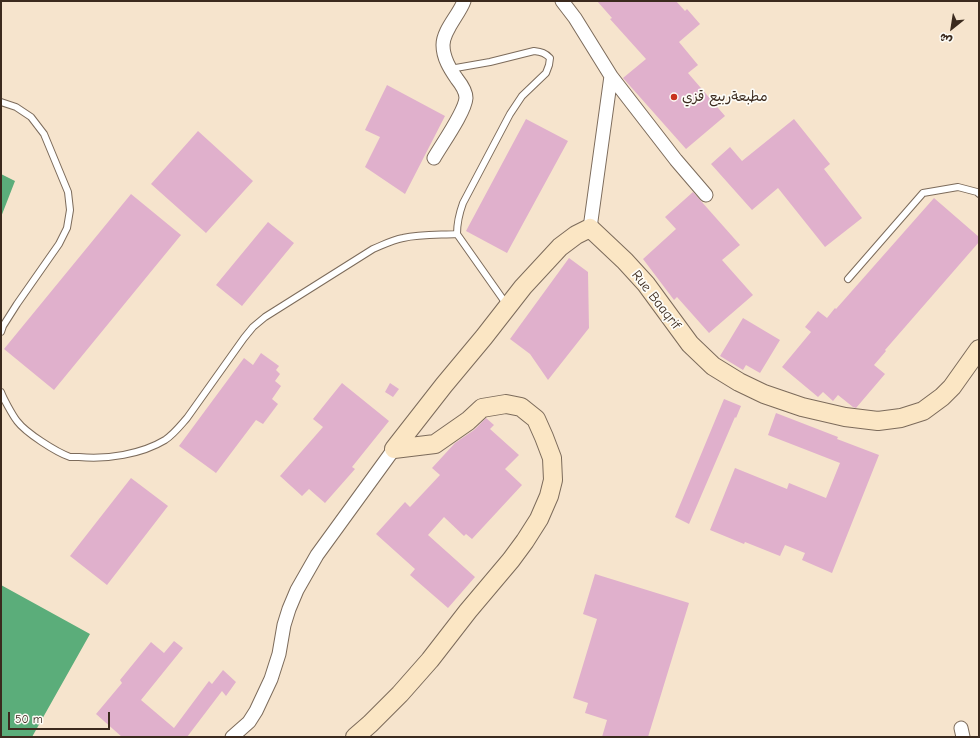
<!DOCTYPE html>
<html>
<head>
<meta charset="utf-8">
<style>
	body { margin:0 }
	#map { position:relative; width:980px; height:738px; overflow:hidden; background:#f6e4cd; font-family:"Comic Neue","Playpen Sans Arabic",sans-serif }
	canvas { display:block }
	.frame { position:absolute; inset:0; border:2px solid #3b2a1e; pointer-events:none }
	.north { position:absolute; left:932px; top:8px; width:40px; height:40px; -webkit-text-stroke:3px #fdfcf7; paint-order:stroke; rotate:210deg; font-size:11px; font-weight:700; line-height:16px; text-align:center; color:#3b2a1e }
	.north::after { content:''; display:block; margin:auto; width:14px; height:18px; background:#3b2a1e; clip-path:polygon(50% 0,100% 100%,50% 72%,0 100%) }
	.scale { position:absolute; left:8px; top:712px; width:102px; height:18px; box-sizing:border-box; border:2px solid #3b2a1e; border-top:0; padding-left:5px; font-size:12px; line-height:14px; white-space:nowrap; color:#3b2a1e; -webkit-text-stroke:3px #fdfcf7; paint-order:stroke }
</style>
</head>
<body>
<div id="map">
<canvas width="980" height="738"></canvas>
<div class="frame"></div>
<div class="north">ش</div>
<div class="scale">50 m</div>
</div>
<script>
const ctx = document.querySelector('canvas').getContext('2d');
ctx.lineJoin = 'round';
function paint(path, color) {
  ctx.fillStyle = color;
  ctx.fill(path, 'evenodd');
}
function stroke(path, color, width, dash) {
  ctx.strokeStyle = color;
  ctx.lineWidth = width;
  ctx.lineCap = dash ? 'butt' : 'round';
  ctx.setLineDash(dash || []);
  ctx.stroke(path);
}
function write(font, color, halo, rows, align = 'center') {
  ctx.font = font + ' "Comic Neue","Playpen Sans Arabic",sans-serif';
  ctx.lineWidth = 3.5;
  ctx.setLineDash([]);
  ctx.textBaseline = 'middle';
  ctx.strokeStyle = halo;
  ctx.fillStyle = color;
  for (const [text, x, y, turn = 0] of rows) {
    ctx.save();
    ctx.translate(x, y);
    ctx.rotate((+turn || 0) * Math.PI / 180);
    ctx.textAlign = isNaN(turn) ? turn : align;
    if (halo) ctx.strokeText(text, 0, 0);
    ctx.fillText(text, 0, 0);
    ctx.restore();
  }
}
paint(new Path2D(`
	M1 174 15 181 1 217Z
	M1 585 90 634 32 737H1Z`), '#5bad7a');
paint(new Path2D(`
	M597 1H676L685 11 687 9 700 24 679 42 698 65 688 73 725 116 686 149 623 78 646 59 610 19 612 18Z
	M387 85 445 116 405 194 365 167 380 137 365 130Z
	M526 119 568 141 507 253 466 231Z
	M794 119 830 164 824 169 862 218 825 247 778 188 752 210 711 164 730 147 742 161Z
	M198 131 253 181 206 233 151 184Z
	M693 192 740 245 722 260 753 295 709 333 677 297 674 300 643 259 676 229 665 217Z
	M131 194 181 235 54 390 4 349Z
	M934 198 979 237V242L885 350 886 351 874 365 885 374 856 408 853 407 838 395 833 401 823 392 818 397 782 367 811 332 805 327 818 311 827 318 835 308 836 309Z
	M268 222 294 243 242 306 216 285Z
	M569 258 588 272 589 328 548 380 530 354 510 339Z
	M743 318 780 340 760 373 746 365 743 370 720 356Z
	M261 353 279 366 276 370 280 374 275 381 281 386 272 399 278 404 263 424 256 420 216 473 179 446 244 358 253 365Z
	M342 383 389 421 352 467 355 469 325 503 309 489 302 496 280 476 323 427 313 419Z
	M390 383 399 389 393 397 385 392Z
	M724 399 741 406 736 418 735 417 689 524 675 517Z
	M776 413 838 437 837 439 879 455 832 573 802 560 805 553 785 545 780 556 745 542 744 544 710 530 735 468 787 489 789 483 826 498 840 463 768 435Z
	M486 418 494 425 490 429 519 455 505 469 522 485 472 539 466 534 464 536 444 517 428 535 475 577 448 608 410 575 415 569 376 534 405 502 410 507 440 475 432 468 455 443 474 430Z
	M131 478 168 506 107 585 70 556Z
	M595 574 689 603 648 737H602L607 720 585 713 588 703 573 698 597 619 583 614Z
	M174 641 183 648 141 700 174 728 209 681 212 684 223 670 236 682 226 696 222 691 187 737H122L96 714 122 683 120 680 151 642 164 653Z`), '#e0b0cc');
const lane = new Path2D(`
	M450 69 490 62 534 51C542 52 545 53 550 58L549 65 546 73 522 96 510 114 463 203C459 214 457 223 457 234L507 305
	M1 102 16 107 31 117 44 134 68 192 70 210 67 228 59 244 17 304 3 326 1 332
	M848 279 923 193 958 187 977 192 979 194
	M1 392C3 398 13 416 17 421 26 433 56 452 70 457 73 457 77 457 79 457 106 460 142 454 165 440 174 434 180 426 187 418L244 338 253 327 265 317 373 249C383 245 392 240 403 238 420 234 439 235 457 234`);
const street = new Path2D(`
	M562 1 575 18 611 76
	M434 158C442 144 465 112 466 98 466 91 461 84 457 79 450 69 443 58 443 45 443 30 459 15 464 1
	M590 228 611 76 676 160 706 195
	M961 728 963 737
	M232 737 249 722 256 711 271 679 279 654 284 625 289 609 297 590 317 555 394 449`);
const secondary = new Path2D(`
	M394 449 444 385 484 337 523 287 560 247 576 235 590 228 625 261 646 284 690 344 713 366 739 382 764 394 802 407 845 417 878 421 901 418 923 411 942 397 952 387 979 349
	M355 737 370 724 400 694 430 660 468 611 511 560 525 541 539 519 549 496 553 480 552 458 544 437 536 419 521 407 506 404 482 408 468 421 435 444 394 449`);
stroke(lane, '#7c6b5b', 8);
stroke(street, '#7c6b5b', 15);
stroke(secondary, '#7c6b5b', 20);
stroke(lane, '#fff', 6);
stroke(street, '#fff', 13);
stroke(secondary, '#fbe6c4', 18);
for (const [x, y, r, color] of [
	[674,97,4,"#c8321e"]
]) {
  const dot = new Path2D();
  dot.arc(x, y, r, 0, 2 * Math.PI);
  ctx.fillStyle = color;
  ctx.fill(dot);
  stroke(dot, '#fdfcf7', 1.5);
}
write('14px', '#3b2a1e', '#fdfcf7', [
	["مطبعةربيع قزي",682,97]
], 'left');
write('14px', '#3b2a1e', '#fdfcf7', [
	["Rue Baaqrif",656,300,52]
]);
</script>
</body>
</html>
